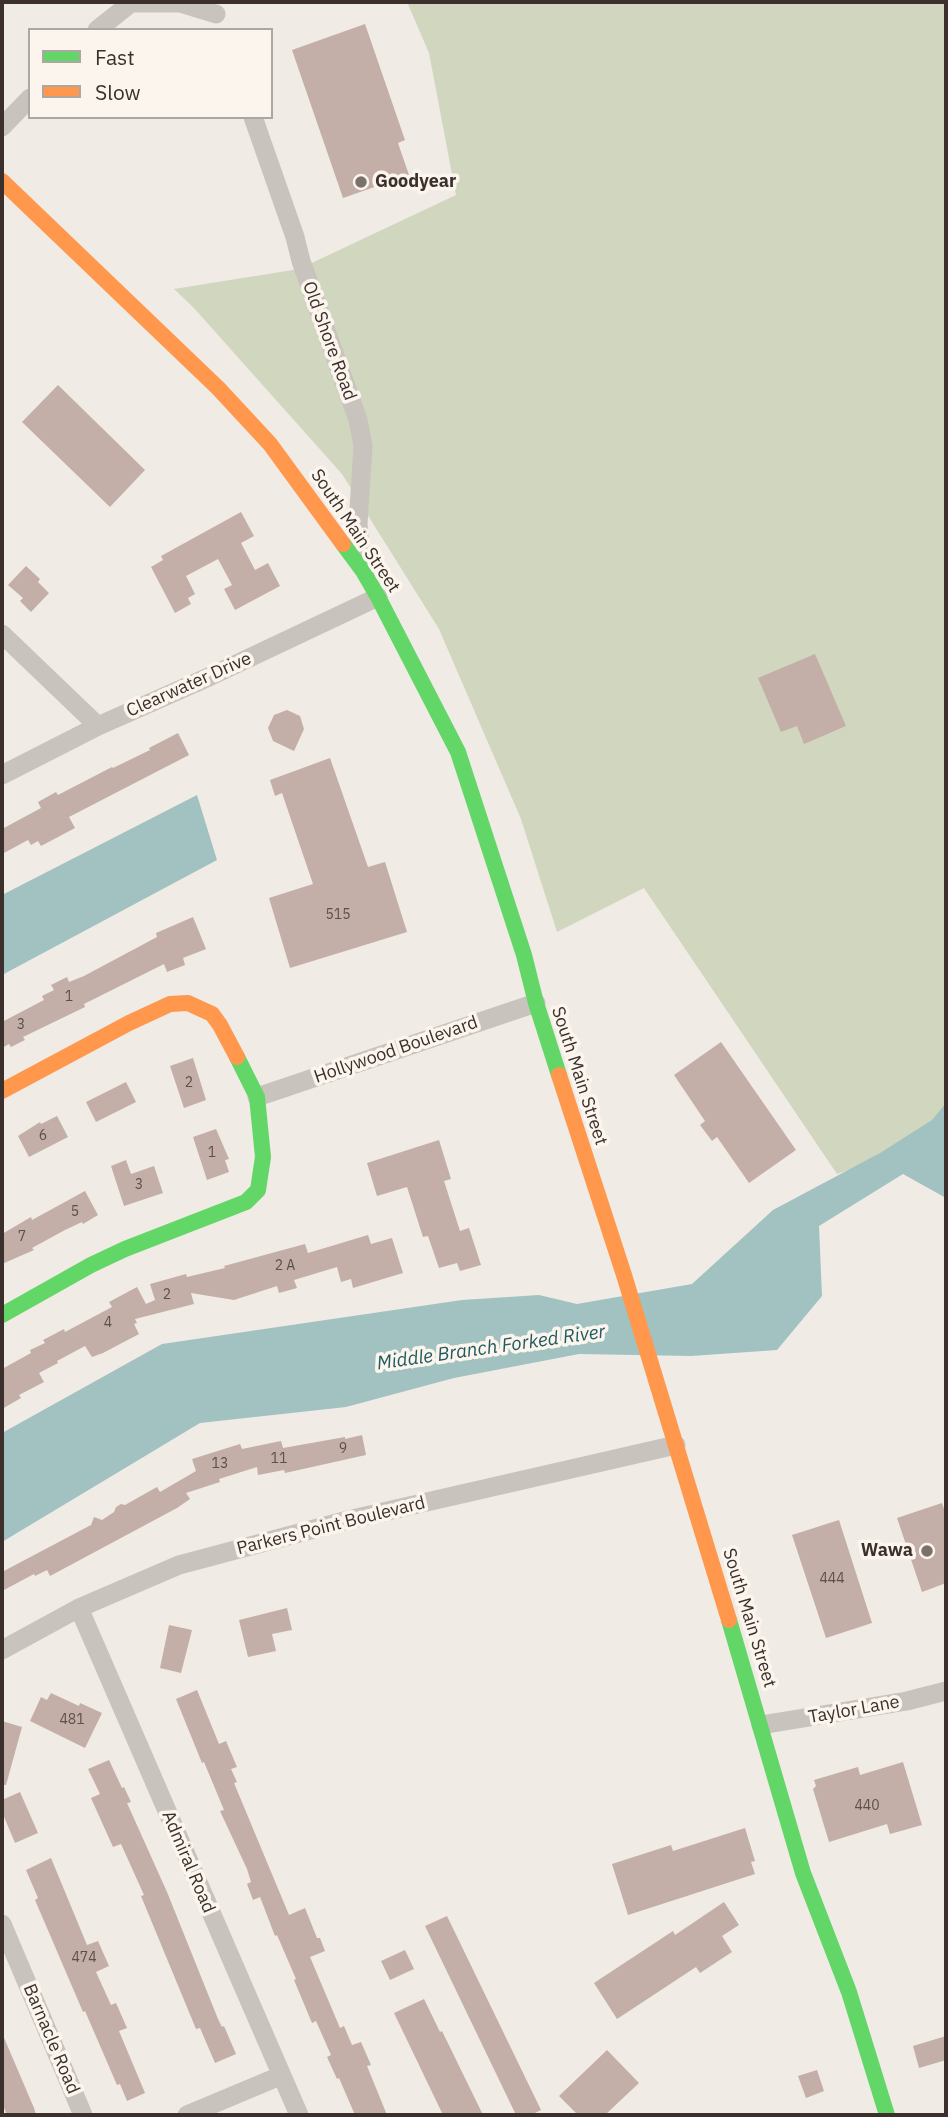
<!DOCTYPE html>
<html>
<head>
<meta charset="utf-8">
<style>
	body { margin:0 }
	#map { position:relative; width:948px; height:2117px; overflow:hidden; background:#f0ebe5; font-family:"IBM Plex Sans",sans-serif }
	canvas { display:block }
	.frame { position:absolute; inset:0; border:4px solid #3b302b; pointer-events:none }
	.legend { position:absolute; left:28px; top:28px; width:245px; height:91px; box-sizing:border-box; background:#fbf5ee; border:2px solid #aea6a0; margin:0; padding:9px 12px; list-style:none; font-size:21px; color:#3b302b }
	.legend li { display:flex; align-items:center; gap:14px; height:35px }
	.legend b { width:35px; border:2px solid #aea6a0 }
</style>
</head>
<body>
<div id="map">
<canvas width="948" height="2117"></canvas>
<div class="frame"></div>
<ul class="legend">
<li><b style="height:9px;background:#63d668"></b>Fast</li>
<li><b style="height:9px;background:#ff974d"></b>Slow</li>
</ul>
</div>
<script>
const ctx = document.querySelector('canvas').getContext('2d');
ctx.lineJoin = 'round';
function paint(path, color) {
  ctx.fillStyle = color;
  ctx.fill(path, 'evenodd');
}
function stroke(path, color, width, dash) {
  ctx.strokeStyle = color;
  ctx.lineWidth = width;
  ctx.lineCap = dash ? 'butt' : 'round';
  ctx.setLineDash(dash || []);
  ctx.stroke(path);
}
function write(font, color, halo, rows, align = 'center') {
  ctx.font = font + ' "IBM Plex Sans",sans-serif';
  ctx.lineWidth = 7;
  ctx.setLineDash([]);
  ctx.textBaseline = 'middle';
  ctx.strokeStyle = halo;
  ctx.fillStyle = color;
  for (const [text, x, y, turn = 0] of rows) {
    ctx.save();
    ctx.translate(x, y);
    ctx.rotate((+turn || 0) * Math.PI / 180);
    ctx.textAlign = isNaN(turn) ? turn : align;
    if (halo) ctx.strokeText(text, 0, 0);
    ctx.fillText(text, 0, 0);
    ctx.restore();
  }
}
paint(new Path2D(`
	M407 2H946V1145L903 1151 837 1174 644 888 557 932 521 819 439 629 342 474 193 307 174 289 299 269 456 195 429 53Z`), '#d1d6bf');
paint(new Path2D(`
	M197 795 217 860 2 975V895Z
	M946 1103V1198L903 1174 819 1226 822 1296 777 1350 691 1356 579 1354 454 1378 346 1407 200 1423 2 1542V1433L162 1344 462 1300 539 1295 577 1304 692 1284 773 1210 880 1153 932 1120Z`), '#a1c2c1');
paint(new Path2D(`
	M365 24 405 140 398 143 409 175 343 198 292 50Z
	M58 385 145 470 110 507 22 422Z
	M241 512 254 536 241 543 255 570 268 563 280 586 235 610 224 589 232 585 218 559 186 576 195 594 188 598 191 604 175 613 151 567 163 560 161 556Z
	M26 566 40 579 38 582 49 593 31 612 20 601 23 598 8 585Z
	M815 654 846 726 804 744 797 726 781 732 758 678Z
	M287 710 300 716 304 729 294 751 273 741 268 728 274 715Z
	M178 733 189 755 69 817 75 828 41 846 38 841 31 845 28 840 2 854V829L41 808 38 802 56 792 58 795 112 767 113 768 150 750 149 748Z
	M330 758 368 867 385 862 407 932 290 968 269 898 313 884 282 793 275 796 270 780Z
	M193 917 206 949 183 958 185 965 167 972 164 964 84 1004 85 1007 23 1037 25 1040 11 1047 9 1044 2 1048V1022L44 1000 42 996 54 990 51 985 67 977 69 982 84 976 157 937 156 933Z
	M721 1042 796 1150 749 1183 717 1137 712 1141 700 1125 705 1121 674 1075Z
	M193 1058 206 1100 184 1108 170 1066Z
	M126 1082 136 1102 96 1122 86 1102Z
	M57 1116 68 1137 29 1157 18 1136 40 1122 41 1124Z
	M216 1129 229 1159 225 1160 229 1172 207 1180 193 1137Z
	M439 1140 451 1179 444 1181 460 1231 469 1228 481 1265 460 1271 457 1263 439 1268 428 1236 423 1237 407 1187 377 1196 367 1163Z
	M126 1160 131 1174 154 1166 163 1193 124 1206 111 1166Z
	M85 1191 98 1215 83 1224 82 1222 65 1230 32 1248 34 1250 2 1264V1234L31 1217 32 1220Z
	M368 1235 371 1244 392 1238 403 1273 353 1288 351 1279 341 1282 337 1267 294 1280 297 1288 279 1293 277 1286 234 1300 191 1293 194 1304 135 1319 137 1323 134 1324 139 1334 103 1353 92 1357 85 1346 57 1361 58 1363 39 1373 44 1382 19 1395 21 1398 2 1409V1369L31 1353 30 1350 45 1343 43 1340 64 1329 65 1332 112 1307 109 1302 137 1287 146 1304 155 1300 150 1284 186 1274 187 1277 225 1268 224 1266 305 1244 308 1253Z
	M362 1435 366 1455 285 1473 284 1470 258 1475 257 1467 219 1479 220 1482 186 1493 190 1499 177 1508 50 1576 47 1570 35 1576 34 1574 2 1591V1572L91 1525 94 1517 102 1520 114 1512 116 1507 121 1504 125 1505 157 1487 160 1492 196 1471 192 1459 240 1444 242 1449 281 1441 283 1448 345 1437V1439Z
	M942 1503 946 1515V1583L922 1592 897 1518Z
	M839 1520 872 1623 826 1638 792 1535Z
	M287 1608 292 1630 272 1634 276 1651 248 1657 239 1620Z
	M169 1625 192 1630 181 1673 160 1668Z
	M197 1690 219 1744 226 1741 237 1767 231 1769 237 1782 234 1783 289 1915 305 1908 317 1938H320L325 1951 310 1957 340 2028 344 2026 352 2045 361 2042 371 2065 367 2066 387 2115H355L339 2078 337 2079 327 2057 331 2055 316 2021 312 2023 294 1980 296 1979 277 1935 275 1936 260 1897 253 1900 247 1884 251 1882 247 1869 220 1811 224 1810 204 1762 202 1763 176 1699Z
	M51 1693 79 1706 80 1703 102 1713 85 1748 30 1721 41 1697 47 1700Z
	M2 1721 22 1727 6 1785H2Z
	M109 1760 122 1788 124 1787 131 1802 127 1803 167 1892 218 2019 222 2027 224 2026 236 2054 215 2063 200 2028 196 2029 141 1896 144 1895 121 1844 113 1847 91 1798 100 1794 88 1769Z
	M903 1762 922 1825 890 1834 887 1824 829 1842 813 1789 816 1786 814 1780 858 1767 860 1775Z
	M20 1792 38 1833 15 1843 2 1812V1800Z
	M745 1828 755 1861 751 1862 755 1874 628 1915 612 1864 671 1845 673 1851Z
	M51 1858 87 1945 98 1941 109 1966 96 1972 111 2005 116 2003 127 2028 119 2031 145 2093 127 2101 120 2084 117 2085 85 2011 83 2012 35 1900 38 1898 26 1870Z
	M724 1902 739 1925 722 1936 732 1952 700 1973 696 1967 617 2019 594 1983 673 1931 675 1935Z
	M447 1916 541 2110 531 2115H516L425 1926Z
	M405 1950 414 1969 390 1980 381 1961Z
	M424 1999 440 2032 442 2031 483 2115H443L394 2013Z
	M2 2033 34 2108 36 2115H7L2 2103Z
	M946 2036V2060L919 2068 913 2046Z
	M607 2050 639 2083 605 2115H578L559 2096Z
	M817 2070 824 2091 806 2098 798 2076Z`), '#c3afa7');
stroke(new Path2D(`
	M129 3H180L216 14
	M97 30 132 2
	M253 117 295 237 301 261 358 420 363 446 358 524 361 560
	M2 127 30 98
	M2 634 98 726
	M2 775 98 726 211 676 378 597
	M257 1097 536 1003
	M79 1608 299 2115
	M2 1650 79 1608 179 1565 348 1520 676 1445
	M761 1725 907 1701 946 1691
	M2 1924 83 2115
	M187 2115 280 2076`), '#c9c3be', 19);
stroke(new Path2D(`
	M343 544 363 571 378 597 458 752 524 955 536 1003 559 1075
	M2 1315 91 1265 125 1249 246 1202 258 1190 263 1157 257 1097 237 1057
	M729 1620 803 1873 849 1992 887 2115`), '#63d668', 16);
stroke(new Path2D(`
	M2 181 218 388 270 444 343 544
	M559 1075 624 1275 729 1620
	M2 1091 129 1023 170 1004 188 1003 212 1014 220 1025 237 1057`), '#ff974d', 16);
for (const [x, y, r, color] of [
	[361,182,7,"#7a716c"],
	[927,1551,7,"#7a716c"]
]) {
  const dot = new Path2D();
  dot.arc(x, y, r, 0, 2 * Math.PI);
  ctx.fillStyle = color;
  ctx.fill(dot);
  stroke(dot, '#fbf5ee', 2.5);
}
write('14px', '#5d504a', null, [
	["515",338,915],
	["1",69,997],
	["3",21,1025],
	["2",189,1083],
	["6",43,1136],
	["1",212,1153],
	["3",139,1185],
	["5",75,1212],
	["7",22,1237],
	["2 A",285,1266],
	["2",167,1295],
	["4",108,1323],
	["9",343,1449],
	["11",279,1459],
	["13",220,1464],
	["444",832,1579],
	["481",72,1720],
	["440",867,1806],
	["474",84,1958]
]);
write('bold 18px', '#3b302b', '#fbf5ee', [
	["Goodyear",375,182],
	["Wawa",913,1551,"right"]
], 'left');
write('18px', '#3b302b', '#fbf5ee', [
	["Old Shore Road",329,341,70],
	["South Main Street",355,531,56],
	["Clearwater Drive",189,685,-24],
	["Hollywood Boulevard",396,1050,-19],
	["South Main Street",579,1076,72],
	["Parkers Point Boulevard",331,1526,-14],
	["South Main Street",749,1618,73],
	["Taylor Lane",854,1710,-10],
	["Admiral Road",188,1862,67],
	["Barnacle Road",51,2039,67]
]);
write('italic 19px', '#1f5a5e', '#fbf5ee', [
	["Middle Branch Forked River",491,1348,-8]
]);
</script>
</body>
</html>
